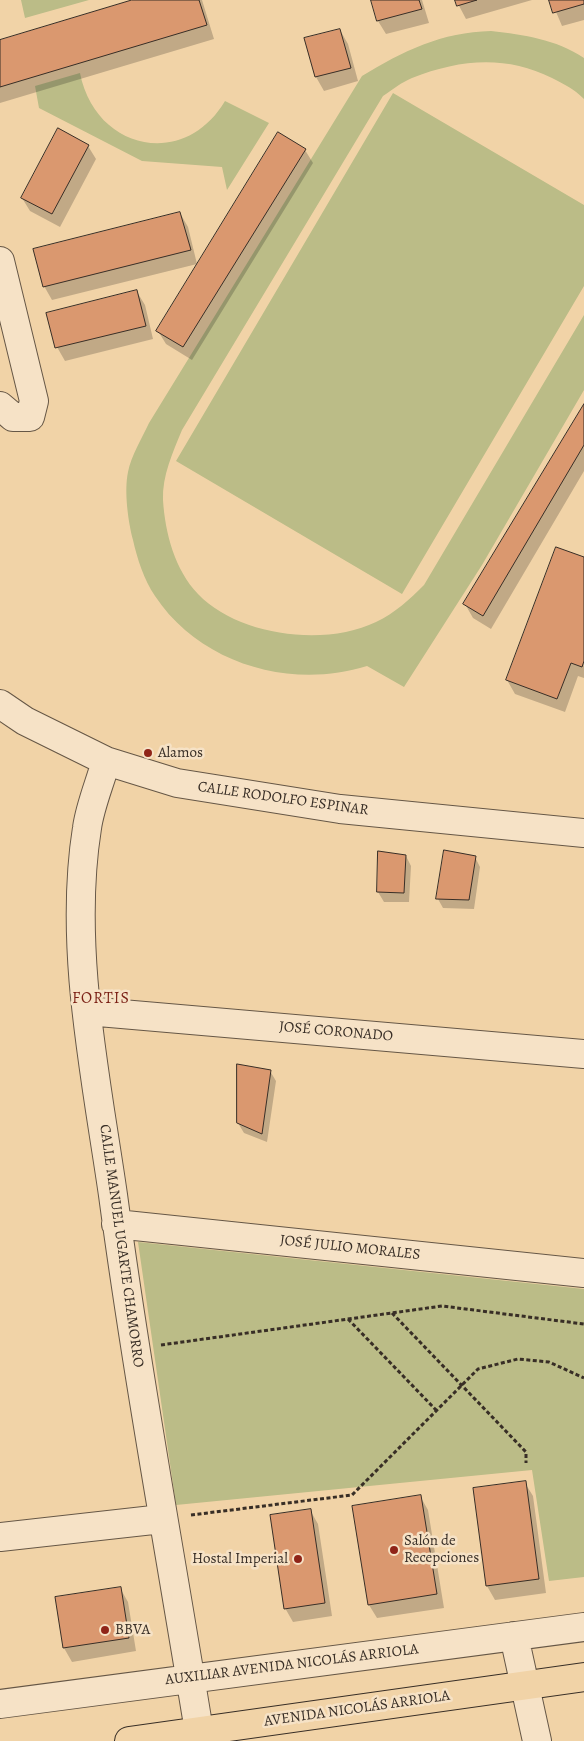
<!DOCTYPE html>
<html>
<head>
<meta charset="utf-8">
<style>
	body { margin:0 }
	canvas { display:block; background:#f1d3a7 }
</style>
</head>
<body>
<canvas width="584" height="1741"></canvas>
<script>
const ctx = document.querySelector('canvas').getContext('2d');
ctx.lineJoin = 'round';
function paint(path, color) {
  ctx.fillStyle = color;
  ctx.fill(path, 'evenodd');
}
function stroke(path, color, width, dash) {
  ctx.strokeStyle = color;
  ctx.lineWidth = width;
  ctx.lineCap = dash ? 'butt' : 'round';
  ctx.setLineDash(dash || []);
  ctx.stroke(path);
}
function write(font, color, halo, rows, align = 'center') {
  ctx.font = font + ' Alegreya,serif';
  ctx.lineWidth = 5;
  ctx.setLineDash([]);
  ctx.textBaseline = 'middle';
  ctx.strokeStyle = halo;
  ctx.fillStyle = color;
  for (const [text, x, y, turn = 0] of rows) {
    ctx.save();
    ctx.translate(x, y);
    ctx.rotate((+turn || 0) * Math.PI / 180);
    ctx.textAlign = isNaN(turn) ? turn : align;
    if (halo) ctx.strokeText(text, 0, 0);
    ctx.fillText(text, 0, 0);
    ctx.restore();
  }
}
paint(new Path2D(`
	M21 0H89L25 18Z
	M491 31C525 35 555 39 584 58V99C574 89 564 84 552 78 506 55 460 59 412 78 402 82 392 90 383 96L182 430C173 452 162 476 163 500 165 533 175 570 198 594 238 636 325 647 376 622 395 613 410 599 424 585L584 315V390L482 565 404 687 367 666C291 690 200 664 155 596 144 580 137 558 133 540 128 521 124 491 128 472 131 456 142 438 149 423L362 76C403 51 442 32 491 31Z
	M80 73C95 150 184 170 225 101L269 123 227 190 222 167 142 161 39 108 35 86Z
	M393 93 584 205V286L402 594 176 461Z
	M138 1242 584 1289V1577L549 1581 532 1470 176 1505Z`), '#bbbc87');
paint(new Path2D(`
	M136 0H202L214 39 0 103V41Z
	M372 0H422L429 23 386 34 378 21Z
	M456 0H532L466 19Z
	M551 0H584V20L562 26Z
	M340 30 348 44 358 81 324 91 316 77 305 39Z
	M88 146 96 159 60 227 30 211 22 198Z
	M305 150 313 163 192 360 166 344 158 331Z
	M180 213 188 227 197 264 52 300 44 286Z
	M137 292 145 305 153 339 65 361 57 347Z
	M584 407V471L491 629 473 618 465 604Z
	M584 559V678L578 676 565 712 515 694 507 680Z
	M379 853 406 856 411 866 409 902H384L378 892Z
	M475 857 480 867 474 909 443 908 438 899Z
	M270 1071 276 1081 267 1142 244 1133 238 1123Z
	M525 1483 533 1496 546 1593 495 1600 487 1586 474 1489Z
	M420 1496 428 1510 444 1608 377 1618 369 1605 353 1507Z
	M310 1510 318 1524 332 1616 293 1622 285 1608Z
	M120 1588 128 1602 136 1651 72 1662 64 1648 56 1598Z`), '#0003');
const building = new Path2D(`
	M132 0H199L207 25 0 87V40Z
	M371 0H419L422 9 377 21Z
	M455 0H477L457 6Z
	M549 0H584V4L553 13Z
	M340 29 351 68 315 77 304 38Z
	M58 128 89 145 52 214 21 198Z
	M278 132 306 149 183 347 156 331Z
	M180 212 191 250 43 287 33 249Z
	M137 290 146 326 55 348 46 313Z
	M584 404V445L483 616 463 604Z
	M556 547 584 557V661L582 667 571 663 557 699 506 680Z
	M444 850 476 856 469 900 436 899Z
	M378 851 406 855 404 893 377 892Z
	M237 1064 271 1070 262 1134 237 1123Z
	M526 1481 539 1579 486 1586 473 1488Z
	M421 1495 437 1594 368 1605 352 1506Z
	M311 1509 325 1603 284 1609 270 1515Z
	M121 1587 129 1638 63 1648 55 1597Z`);
paint(building, '#da986f');
stroke(building, '#382e26', 1);
const minor = new Path2D(`
	M0 261 34 401 30 417H13L0 406
	M0 704 25 721 106 761 177 783 340 809 584 833
	M106 761C100 783 90 806 87 828 68 947 96 1077 113 1195 137 1374 170 1552 199 1731
	M87 1011 584 1054
	M116 1224 584 1273
	M0 1537 162 1519
	M514 1636 537 1741
	M0 1704 584 1627`);
const major = new Path2D(`
	M129 1741 584 1677`);
stroke(minor, '#665746', 30);
stroke(major, '#382e26', 30);
stroke(new Path2D(`
	M392 1313 526 1452V1463
	M348 1319 436 1410
	M161 1345 442 1306 584 1324
	M191 1515 352 1495 478 1369 518 1359 549 1362 584 1378`), '#382e26', 3, [4, 2.5]);
stroke(minor, '#f6e2c6', 28);
stroke(major, '#f1d3a7', 28);
for (const [x, y, r, color] of [
	[148,753,5,"#8f2418"],
	[394,1550,5,"#8f2418"],
	[298,1559,5,"#8f2418"],
	[105,1630,5,"#8f2418"]
]) {
  const dot = new Path2D();
  dot.arc(x, y, r, 0, 2 * Math.PI);
  ctx.fillStyle = color;
  ctx.fill(dot);
  stroke(dot, '#f6e2c6', 2);
}
write('15px', '#382e26', '#f6e2c6', [
	["Alamos",158,753],
	["Salón de",404,1541],
	["Recepciones",404,1558],
	["Hostal Imperial",288,1559,"right"],
	["BBVA",115,1630]
], 'left');
write('15px', '#382e26', '#f6e2c6', [
	["CALLE RODOLFO ESPINAR",283,799,8],
	["JOSÉ CORONADO",336,1032,5],
	["CALLE MANUEL UGARTE CHAMORRO",121,1246,82],
	["JOSÉ JULIO MORALES",350,1248,6],
	["AUXILIAR AVENIDA NICOLÁS ARRIOLA",292,1665,-7],
	["AVENIDA NICOLÁS ARRIOLA",357,1709,-8]
]);
ctx.letterSpacing = '1px';
write('16px', '#7a1f14', '#f6e2c6', [
	["FORTIS",101,999]
]);
ctx.letterSpacing = '0px';
</script>
</body>
</html>
